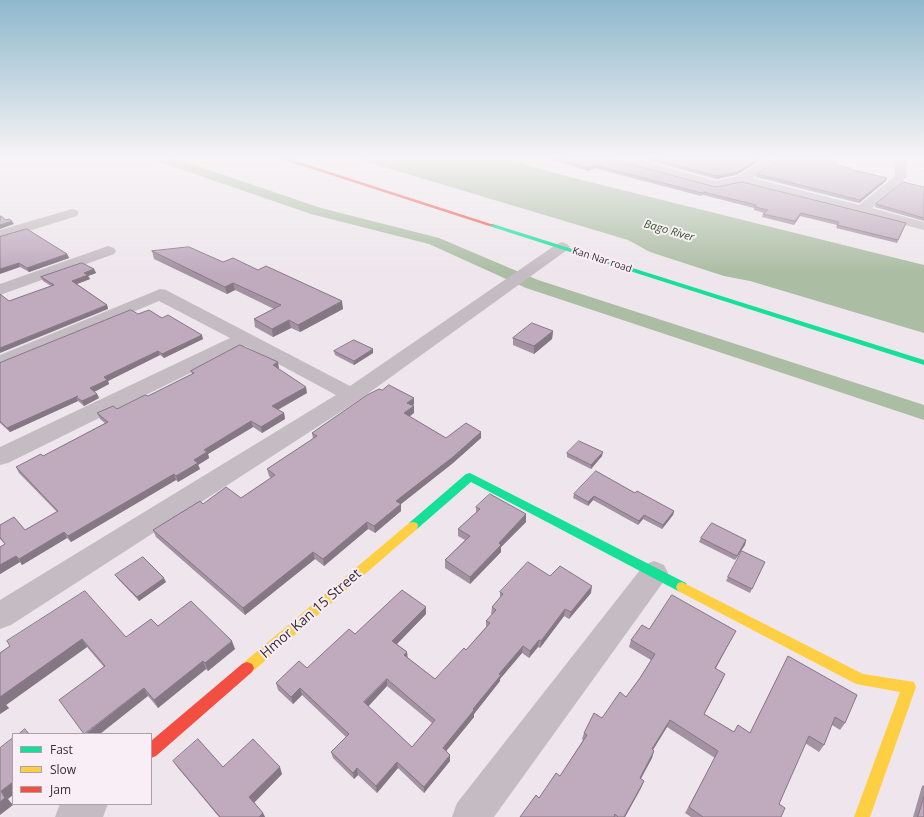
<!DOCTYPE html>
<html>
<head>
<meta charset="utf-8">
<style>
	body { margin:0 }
	#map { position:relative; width:924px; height:817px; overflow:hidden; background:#eee6ec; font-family:"Open Sans",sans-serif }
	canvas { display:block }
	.legend { position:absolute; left:12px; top:733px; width:140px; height:72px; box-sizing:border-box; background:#f9eef6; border:1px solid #aca0aa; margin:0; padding:5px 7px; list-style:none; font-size:12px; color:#382c38 }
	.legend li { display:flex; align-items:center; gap:8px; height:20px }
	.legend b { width:20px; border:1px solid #aca0aa }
</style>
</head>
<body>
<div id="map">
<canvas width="924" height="817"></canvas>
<ul class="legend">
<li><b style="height:5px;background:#16e098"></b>Fast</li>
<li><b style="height:5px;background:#ffcf43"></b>Slow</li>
<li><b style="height:5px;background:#f24e42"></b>Jam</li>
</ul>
</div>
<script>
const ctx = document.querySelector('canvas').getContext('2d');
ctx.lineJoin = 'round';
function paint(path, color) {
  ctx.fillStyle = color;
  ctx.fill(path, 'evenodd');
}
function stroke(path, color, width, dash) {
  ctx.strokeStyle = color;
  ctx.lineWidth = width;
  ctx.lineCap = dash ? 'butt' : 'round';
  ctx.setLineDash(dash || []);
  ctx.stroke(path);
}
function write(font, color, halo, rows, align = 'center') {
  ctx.font = font + ' "Open Sans",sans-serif';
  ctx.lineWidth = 4;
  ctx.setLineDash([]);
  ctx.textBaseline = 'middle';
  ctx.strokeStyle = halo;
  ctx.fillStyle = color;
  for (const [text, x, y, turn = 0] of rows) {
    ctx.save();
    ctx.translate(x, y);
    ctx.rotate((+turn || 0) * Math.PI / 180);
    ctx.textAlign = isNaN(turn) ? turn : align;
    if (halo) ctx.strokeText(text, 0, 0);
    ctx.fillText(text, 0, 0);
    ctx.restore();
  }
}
paint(new Path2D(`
	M503 158 570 177 924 265V333L750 281 724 276 650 252 628 240 354 158Z`), '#abbda3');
paint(new Path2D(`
	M155 158H174L321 208 439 238 538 280 924 405V420L526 288 429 244 311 214 157 161Z`), '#abbda3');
paint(new Path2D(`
	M612 158H633L716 181 737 176 769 158H785L752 178 859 205 895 176 894 158H906L907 177 872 208 924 222V230L741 183 716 189 614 161Z
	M72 209 77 210 79 213 77 216 0 240V230Z
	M562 242 567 244 570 247 567 250 359 400 11 625 0 629V600L336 395 245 346 8 463 0 465V447L230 338 159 301 0 368V355L160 289 166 290 350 386 557 244Z
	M108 246 114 248 116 251 114 254 0 295V284Z
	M654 561 664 565 668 573 664 581 494 817H452L457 803 644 565Z
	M60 804H108L103 817H55Z`), '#c5bcc3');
paint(new Path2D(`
	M489 224H493L924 360V365L489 226Z
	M470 473 686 583 688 587 686 591 682 592 678 591 471 482 417 529 413 530 409 529 408 526 409 523 466 474Z`), '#16e098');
paint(new Path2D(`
	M413 522 417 523 418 526 417 529 252 672 247 674 242 672 240 668 242 664 409 523Z
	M682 582 863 674 914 682 916 687 870 817H854L900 692 856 684 678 591 676 587 678 583Z`), '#ffcf43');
paint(new Path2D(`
	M278 158H287L494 225 489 226Z
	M247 662 252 664 254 668 252 672 156 756 151 758V741L242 664Z`), '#f24e42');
paint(new Path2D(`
	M546 158H613L614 160 716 187 906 223 897 243 836 228 837 225 800 216 794 225 762 217 763 214 764 213 754 210V208L703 195 701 196 594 168 588 171Z
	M640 158H765L736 175 716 179Z
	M838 161 834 164 849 169 887 178 886 181 859 203 756 177 757 174Z
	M924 187V221L875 207 876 204Z
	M0 237 67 254 69 258 29 272 20 267Z
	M152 251 223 262 258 270 343 309 300 332 291 328 273 337 255 327 254 319 274 309 235 290 227 294 154 259Z
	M94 269 96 273 88 276 90 279 77 284 107 305 108 309 9 301 51 286 43 281 41 277Z
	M138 314 162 318 203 339 164 358 160 355 108 381 109 384 94 392 97 394 99 398 84 406 78 401 10 432 0 423V363Z
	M553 331 552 339 534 354 513 345V338Z
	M373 349V353L354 365 335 355 334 351Z
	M279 368 278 369 307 393 278 410 284 413 285 419 262 433 253 427 208 454 209 458 198 465 200 469 178 482 176 480 71 542 67 538 22 565 20 562 0 574V547L5 544 0 539V525L25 530 57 512 19 473 16 467 43 456 105 423 100 419 97 413 117 409 148 396 192 374 191 371Z
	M414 404 413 405 414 406V413L409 416 446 438H481L453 463 401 504V511L375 533 368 529 324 566 315 559 245 615 156 537 153 530 203 504 241 498 271 478 269 476 267 469 313 439 312 433Z
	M567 453 602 456 591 469 567 457Z
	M635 493 674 511 673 515 662 529 643 519 638 525 593 500 588 506 573 498 574 494Z
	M476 507 526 514V522L501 547V552L470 584 445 568V560L465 540 458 536V529L476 513Z
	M701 538 746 540 745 545 735 560 699 542Z
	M763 566 750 593 726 581 728 577Z
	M115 575 166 582 139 601 118 579Z
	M550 576 591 593 569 619 564 616 540 648 538 647 529 658 522 653 500 679V681L474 714V717L446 751 450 761 424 793 398 768 377 793 358 775 354 779 333 758 331 752 346 737 302 695 293 704 278 690 276 683 307 668 355 634 426 614 397 644 407 652V657L435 679 466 650 486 627V621L492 615 491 614 492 607 500 598V592ZM387 686 432 723 412 747 368 706Z
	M158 626 235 649 208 671 206 669 158 708 148 696 104 667 87 647 6 705 9 708 0 714V653L10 646 126 637Z
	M649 629 736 631 732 638 716 668 722 681 704 714 734 732 750 733 788 656 845 723 840 730 832 725 824 745 819 752 805 743 779 804 781 817H691L685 813 715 758 667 727 653 750 652 758 641 779 644 781 641 788 625 817H520L560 776 583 740 582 739 584 733 602 718 626 697 640 678 651 660 629 647 631 640Z
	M173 761 223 767 282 774 254 802 263 813 265 817H219L178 768Z
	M924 785V817H913L922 786Z`), '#a492a3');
paint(new Path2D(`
	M761 158H765L736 175 716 179 717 176Z
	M839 159 838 161 832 166 833 164Z
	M594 165V168L588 171V168Z
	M887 178 886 181 859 203 860 200Z
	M801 213 800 216 794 225 795 221Z
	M12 221 14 224 0 229V225Z
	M67 254 69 258 29 272 27 268Z
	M19 263 20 267 0 274V269Z
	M94 269 96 273 88 276 90 279 74 285 72 281 84 273Z
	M233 283 235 290 227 294 225 287Z
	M342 301 343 309 300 332 298 325Z
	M107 305 108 309 0 353V348Z
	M289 320 291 328 273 337 272 329Z
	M553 331 552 339 534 354V346Z
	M202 335 203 339 164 358 162 354Z
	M373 349V353L354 365V361Z
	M158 351 160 355 108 381 109 384 92 393 90 388 104 377Z
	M278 362 279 368 274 371 273 365Z
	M306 387 307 393 273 412 272 406Z
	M97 394 99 398 84 406 82 401Z
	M78 396 76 397 78 401 10 432 7 428Z
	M414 398V404L408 409 407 403Z
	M414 406V413L405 420 404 413Z
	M284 413 285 419 262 433 261 427Z
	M251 421 253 427 208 454 209 458 198 465 200 469 178 482 176 476 194 460 204 450Z
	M481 432V438L453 463 401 504V511L375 533 374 526 396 501Z
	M603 452 602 456 591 469V465Z
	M174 474 176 480 71 542 68 536Z
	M594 496 593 500 588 506V502Z
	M674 511 673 515 662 529 663 525Z
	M526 514V522L501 547V552L470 584V577L499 543Z
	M644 515 643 519 638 525 639 521Z
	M367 522 368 529 324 566 323 559Z
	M64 532 67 538 22 565 19 559Z
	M746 540 745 545 735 560 737 556Z
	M313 552 315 559 245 615 243 608Z
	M16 556 20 562 0 574V565Z
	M164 578 166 582 139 601 137 597Z
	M592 586 591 593 569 619 571 612Z
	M426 607V614L393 648 392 641Z
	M565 609 564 616 540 648 541 641Z
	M736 631 732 638 712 675 715 668Z
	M82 639 87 647 6 705 9 708 0 714V697Z
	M539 640 538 647 529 658 530 651Z
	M232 641 235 649 208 671 205 663Z
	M523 646 522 653 500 679V681L474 714V717L443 755V748L499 674Z
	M407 652 408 659 404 655Z
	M203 661 206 669 158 708 154 700Z
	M725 674 722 681 701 720 704 714Z
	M387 679V686L366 709 364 702Z
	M144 688 148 696 100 734H85Z
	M300 688 302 695 293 704 291 697Z
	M670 720 667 727 649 756 652 749Z
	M654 751 652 758 637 785 640 778Z
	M450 755V761L424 793V787Z
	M397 762 398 768 377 793 376 786Z
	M280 767 282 774 253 804 249 797Z
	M357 768 358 775 354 779 353 773Z
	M644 781 641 788 625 817H624Z
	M13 782V795L8 799 13 805 0 815V802L1 791Z
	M263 813 265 817H259Z`), '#867785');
const building = new Path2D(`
	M556 158H613L614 160 716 187 742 182 906 223 898 240 837 225 839 222 801 213 795 221 763 214 768 210 755 207 756 205 704 192 702 193 594 165 588 168Z
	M651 158H761L737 172 717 176Z
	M783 158H838L833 164 850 168 849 169 887 178 860 200 757 174Z
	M903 182 924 187V218L876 204Z
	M1 216 6 220 9 219 12 221 0 225Z
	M27 229 67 254 27 268 19 263 0 269V237Z
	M189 247 223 262 233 258 258 270 266 266 342 301 298 325 289 320 272 329 254 319 281 305 233 283 225 287 152 251Z
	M82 263 94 269 84 273 88 275 72 281 107 305 0 348V294L9 301 54 285 41 277Z
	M131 310 138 314 149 310 162 318 168 315 202 335 162 354 158 351 104 377 107 380 90 388 97 394 82 401 76 397 78 396 7 428 0 421V363Z
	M532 323 553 331 534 346 513 338Z
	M354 340 373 349 354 361 334 351Z
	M240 345 278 362 273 365 306 387 272 406 284 413 261 427 251 421 204 450 207 452 194 460 198 463 176 476 174 474 68 536 64 532 19 559 16 556 0 565V547L5 544 0 537V525L14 517 25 530 58 511 16 467 41 454 43 456 108 422 97 413 113 406 117 409 145 395 148 396 194 373 191 371Z
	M389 385 414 398 407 403 414 406 404 413 446 438 466 423 481 432 453 457 396 501 401 504 374 526 367 522 323 559 313 552 243 608 153 530 200 501 203 504 226 487 241 498 275 475 267 469 317 436 312 433 367 395 379 389 382 390Z
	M579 441 603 452 591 465 567 453Z
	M596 471 635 493 637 491 674 511 663 525 644 515 639 521 594 496 588 502 574 494Z
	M490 494 526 514 499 543 501 545 470 577 445 560 470 536 458 529 480 509 476 507Z
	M712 523 746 540 737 556 701 538Z
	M742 551 765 562 752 589 728 577Z
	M143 557 164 578 137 597 115 575Z
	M528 562 550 576 560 566 592 586 571 612 565 609 541 641 539 640 530 651 523 646 499 674 501 675 473 709 474 710 443 748 450 755 424 787 397 762 376 786 357 768 353 773 331 752 349 734 300 688 291 697 276 683 299 661 307 668 349 629 355 634 402 590 426 607 392 641 407 652 404 655 435 679 464 648 466 650 490 623 486 621 496 610 492 607 503 594 500 592ZM387 679 435 720 412 747 364 702Z
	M85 591 126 637 151 619 158 626 191 601 232 641 205 663 203 661 154 700 144 688 84 734 59 700 105 666 82 639 0 697V653L10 646 7 641Z
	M672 595 736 631 715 668 725 674 704 714 734 732 738 725 750 733 788 656 857 695 845 723 835 717 824 745 809 736 779 804 785 808 781 817H703L689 807 718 751 670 720 652 749 654 751 640 778 644 781 624 817H618L615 814 614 817H520L536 795 539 798 556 773 560 776 587 735 584 733 594 713 602 718 620 692 626 697 640 678 655 654 631 640 642 625 649 629Z
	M25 729 29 734H19Z
	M13 738V782L1 791 5 798 0 802V748Z
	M198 739 223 767 253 739 280 767 249 797 263 813 259 817H220L173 761Z
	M924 797V817H918Z`);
paint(building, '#bfaabe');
stroke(building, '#867785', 1);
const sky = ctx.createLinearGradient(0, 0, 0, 273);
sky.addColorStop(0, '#8fb8cc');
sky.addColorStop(0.58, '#f7f4f6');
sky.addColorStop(1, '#f7f4f600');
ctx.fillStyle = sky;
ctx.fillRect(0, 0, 924, 273);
write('10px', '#382c38', '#f9eef6', [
	["Kan Nar road",602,260,18]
]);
write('italic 11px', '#305626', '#f9eef6', [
	["Bago River",669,231,16]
]);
write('14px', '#382c38', '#f9eef6', [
	["Hmor Kan 15 Street",311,614,-41]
]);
</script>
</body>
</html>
